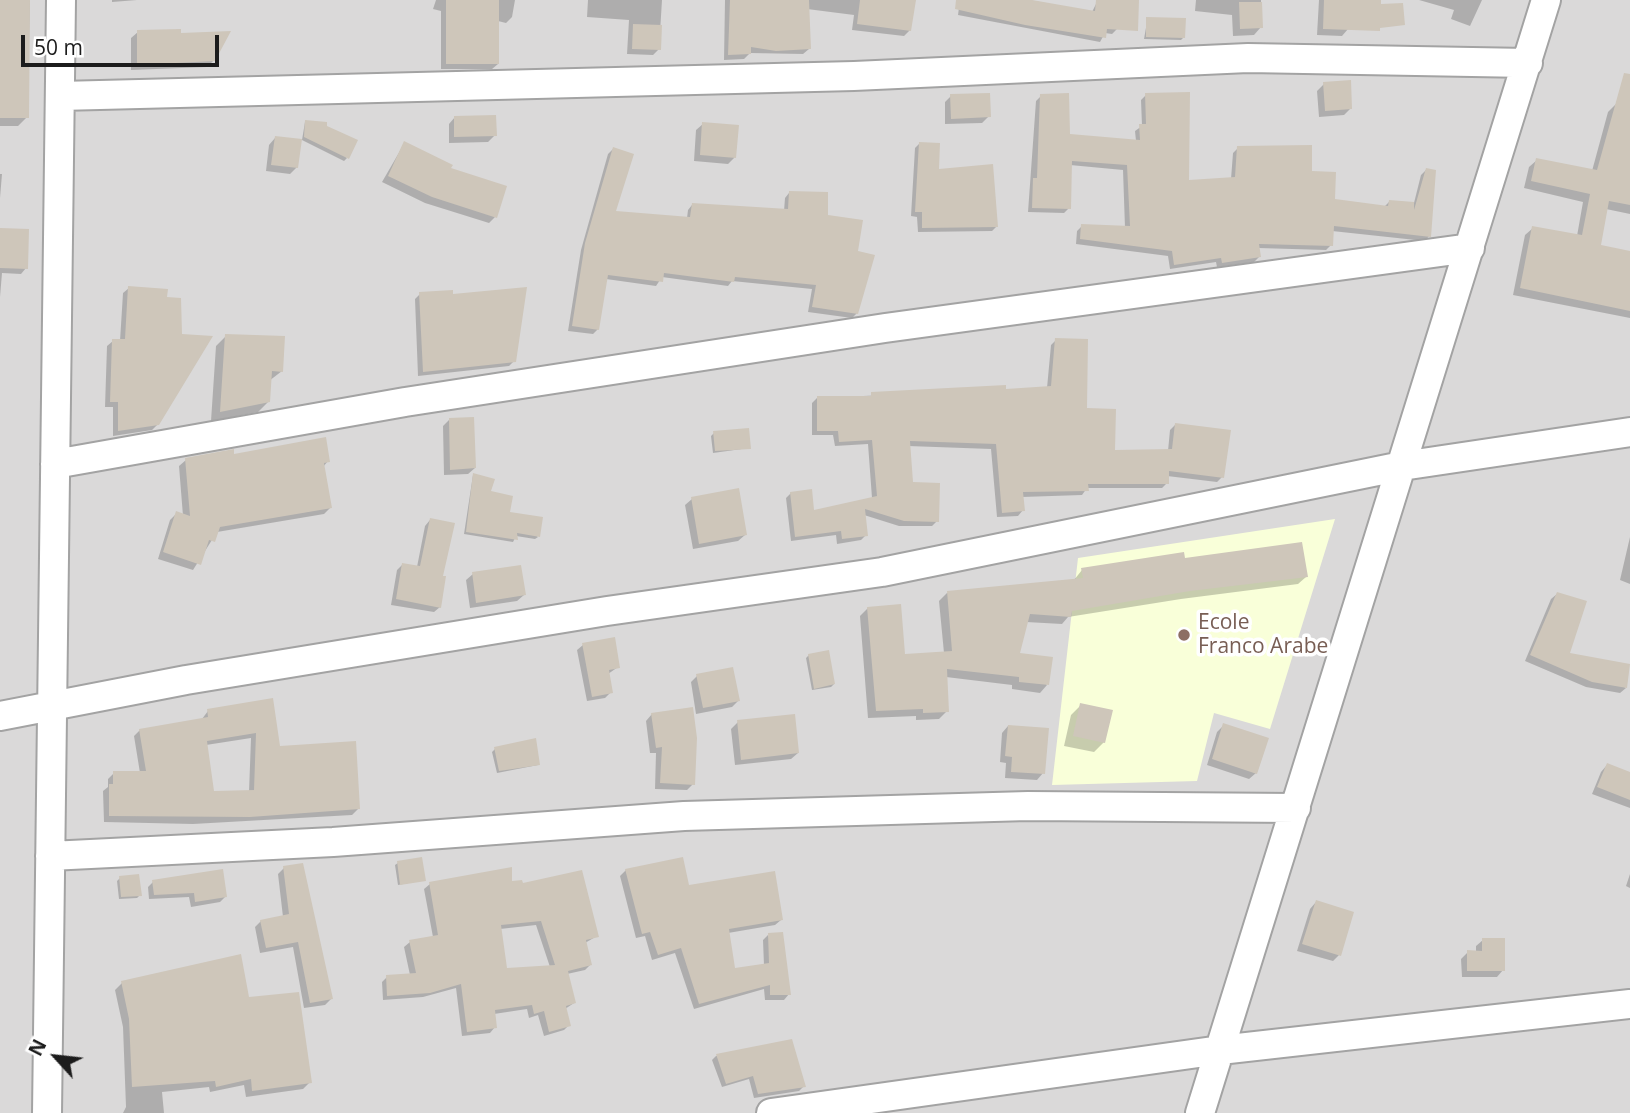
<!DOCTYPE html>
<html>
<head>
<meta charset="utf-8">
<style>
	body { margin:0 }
	#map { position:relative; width:1630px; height:1113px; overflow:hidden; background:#eeece1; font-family:"Open Sans",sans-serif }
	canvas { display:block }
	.north { position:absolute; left:21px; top:1022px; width:70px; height:70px; -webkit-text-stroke:5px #fff; paint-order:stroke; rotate:297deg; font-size:19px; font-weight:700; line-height:28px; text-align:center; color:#1c1c1c }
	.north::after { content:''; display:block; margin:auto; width:24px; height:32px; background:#1c1c1c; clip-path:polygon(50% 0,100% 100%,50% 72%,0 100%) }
	.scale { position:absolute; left:21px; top:35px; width:198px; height:32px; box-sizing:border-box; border:4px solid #1c1c1c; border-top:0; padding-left:9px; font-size:21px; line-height:24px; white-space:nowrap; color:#1c1c1c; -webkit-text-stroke:5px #fff; paint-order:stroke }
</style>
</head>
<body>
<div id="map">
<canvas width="1630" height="1113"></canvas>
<div class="north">N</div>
<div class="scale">50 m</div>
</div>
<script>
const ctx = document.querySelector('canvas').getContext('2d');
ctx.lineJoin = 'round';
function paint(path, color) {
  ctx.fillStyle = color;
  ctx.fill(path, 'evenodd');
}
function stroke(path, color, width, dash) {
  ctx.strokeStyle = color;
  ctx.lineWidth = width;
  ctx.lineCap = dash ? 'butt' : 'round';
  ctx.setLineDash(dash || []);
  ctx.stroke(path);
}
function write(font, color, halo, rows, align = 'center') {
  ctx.font = font + ' "Open Sans",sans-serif';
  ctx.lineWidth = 7;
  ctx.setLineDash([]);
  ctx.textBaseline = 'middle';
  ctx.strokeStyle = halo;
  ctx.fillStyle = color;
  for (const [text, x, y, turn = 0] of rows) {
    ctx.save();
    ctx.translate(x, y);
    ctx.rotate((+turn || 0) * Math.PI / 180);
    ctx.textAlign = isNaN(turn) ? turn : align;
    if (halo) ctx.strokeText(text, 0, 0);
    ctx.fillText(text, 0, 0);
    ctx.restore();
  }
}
paint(new Path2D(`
	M0 0H1630V1113H0Z`), '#dad9d9');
paint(new Path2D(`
	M1335 519 1270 729 1214 713 1197 781 1052 785 1078 558Z`), '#f9ffd9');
paint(new Path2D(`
	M0 0H30L27 117 18 126H0Z
	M112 0H137L112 2Z
	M436 0H515L512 17 506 23 498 21V64L492 69H441V11L433 9Z
	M588 0H662L659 49 653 55 627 54 629 20 587 17Z
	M725 0H914L910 30 904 36 852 30 854 15 807 9 809 49 803 54 750 53 744 59 724 60Z
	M960 0H1029L1092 12 1097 2 1117 29 1112 34 1105 33 1100 42 958 15Z
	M1196 0H1261V27L1254 35 1233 36 1232 15 1195 11Z
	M1319 0H1353L1348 29 1342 36 1317 35Z
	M1419 0H1482L1470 26 1451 19 1454 10Z
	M1147 22 1183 38 1181 40 1144 39Z
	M138 32 179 35 214 60 207 67 131 70V38Z
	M1324 84 1350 109 1344 115 1319 117 1317 91Z
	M1146 95 1187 182 1231 179 1233 153 1238 148 1310 173 1333 200 1384 207 1389 202 1414 203 1421 175 1426 170 1429 236 1425 241 1332 231 1331 245 1326 250 1258 248 1259 257 1254 262 1217 267 1216 262 1170 269 1168 256 1076 244 1077 231 1082 226 1125 228 1123 170 1070 165 1069 208 1064 213 1028 212 1036 101 1041 96 1068 135 1136 141 1135 131 1142 126 1141 100Z
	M951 96 989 116 982 123 945 124V102Z
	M1616 104 1630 108V214L1606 209 1599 246 1630 253V318L1513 295 1525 235 1533 228 1577 236 1583 202 1524 188 1529 167 1537 160 1592 171 1608 112Z
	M455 117 495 135 488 142 449 143V124Z
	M305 122 347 158 344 161 302 140Z
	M703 124 735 157 728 164 694 161 696 130Z
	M275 138 297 167 290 174 266 171 269 145Z
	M404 144 448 169 495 217 489 223 425 203 382 182Z
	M919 144 937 171 997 226 992 231 918 232 917 217 911 216 915 148Z
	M613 149 614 213 687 218 688 210 692 205 784 211 785 198 789 193 826 217 857 252V313L852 318 808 312 812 289 732 281 728 286 662 277 656 286 606 279 598 329 593 334 568 331 581 250 608 154Z
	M0 174H2L0 198Z
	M0 230 26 268 21 274 2 273 0 297Z
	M129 288 158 424 152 430 113 436V407H105L107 346 113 341H120L123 293Z
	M420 294 514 361 509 366 418 376 415 299Z
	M226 336 282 371 269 381 268 402 258 412 211 421 216 346Z
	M1056 340 1085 409 1113 452 1168 451 1170 430 1175 425 1222 477 1217 482 1167 476V483L1162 488H1087L1082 495 1022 497 1023 510 1018 516 997 517 991 449 908 446 912 483 937 521 932 526H899L864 515 866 535 861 540 837 544 836 535 791 541 786 498 791 493 813 512 872 498 868 444 835 446 833 435H812V403L817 398 1047 388 1051 345Z
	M449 420 475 468 468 474 444 475 443 426Z
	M714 433 749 448 713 453 711 436Z
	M186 460 328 461 323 467 330 508 324 514 217 532 193 570 158 559 170 520 177 513 183 516 179 466Z
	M473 475 508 513 538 537 535 539 516 536 513 542 464 534Z
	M692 499 745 535 738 541 693 549 685 505Z
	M430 520 441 578 440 607 434 612 391 605 397 570 403 564 417 567 425 526Z
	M1630 537V584L1620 580Z
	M1183 560 1306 577 1298 584 1181 599 1068 617 1062 624 1026 622 1018 655 1047 685 1040 693 1012 689V685L946 677 947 711 939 719 916 720V716L868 718 860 616 868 608 904 656 944 653 939 601 947 593 1074 580 1082 570Z
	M473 574 524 595 517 601 470 608 466 580Z
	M1557 594 1567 655 1626 688 1620 693 1586 687 1525 661 1551 599Z
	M583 645 618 667 608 674 611 692 605 698 587 701 577 650Z
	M809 655 834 684 831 687 812 690 806 658Z
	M697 676 738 701 732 707 696 714 691 682Z
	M271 700 279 747 358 809 352 815 193 824 104 822 103 791 108 787V779L114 773H140L134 736 140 730 202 719 208 711ZM251 738 249 792H213L206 745Z
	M1081 705 1104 742 1094 752 1064 746 1071 715Z
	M652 714 693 784 687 790 655 789 656 753H650L646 721Z
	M738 722 798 753 791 759 735 765 731 729Z
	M1224 725 1256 773 1249 779 1207 765 1217 732Z
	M1008 726 1043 773 1037 780 1005 778 1006 763 1000 762 1002 733Z
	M495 749 538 765 497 773 492 752Z
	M1607 765 1630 774V808L1592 794 1601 772Z
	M398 863 424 880 398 885 395 865Z
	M284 868 331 999 325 1005 304 1008 293 947 260 953 255 927 261 921 283 917 278 874Z
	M626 870 687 887 781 920 775 925 728 933 733 970 764 966 763 940 768 935 789 994 784 1000H765L764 989 694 1009 675 953 652 960 645 936 636 938 620 876Z
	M1630 874V888L1626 886Z
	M120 878 140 895 137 898 119 899 117 881Z
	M153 882 225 897 220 902 191 907 189 897 149 899 148 887Z
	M430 884H510L597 936 585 943 591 964 585 970 567 974 574 1003 565 1009 569 1025 564 1030 544 1036 538 1015 529 1018 527 1009 494 1014 495 1027 490 1033 462 1036 456 988 423 997 383 1000 382 982 387 977 410 975 404 947 410 942 433 937 424 889ZM536 925 550 967 506 969 500 929Z
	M1316 902 1339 955 1333 961 1297 951 1310 909Z
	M1483 940 1503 970 1497 977H1462L1461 959 1468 952H1476V946Z
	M122 983 248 998 310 1082 303 1089 246 1097 244 1085 210 1092 209 1087 162 1092 164 1113H123L126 1107 123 1027 115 990Z
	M791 1041 804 1086 799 1091 754 1098 749 1079 722 1087 712 1060 716 1056Z`), '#0003');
paint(new Path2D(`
	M0 0H30L29 118H0Z
	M446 0H499V64H446Z
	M730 0H809L811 49 776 51 751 47V54L728 55Z
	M860 0H916L911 31 857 24Z
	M956 0H1032L1095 11 1096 0H1139L1138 31 1107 29 1106 38 1025 25 955 9Z
	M1324 0H1381V4L1403 3 1405 25 1380 28V31L1323 29Z
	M1239 2H1262L1263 28 1240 29Z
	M1146 17 1186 18 1185 38 1146 37Z
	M633 24 662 25 661 50 632 49Z
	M181 29V33L231 31 215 61 137 65V30Z
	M1624 73 1630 74V205L1609 201 1601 245 1630 251V311L1520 288 1532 226 1582 235 1590 194 1531 181 1536 158 1597 170Z
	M1351 80 1352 109 1325 111 1323 82Z
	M1190 92 1189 180 1235 177 1237 146 1312 145V171L1336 172 1335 199 1388 206 1389 200 1414 202V210L1426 168 1436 170 1431 237 1334 226 1333 246 1259 244 1261 257 1222 263 1221 258 1174 265 1172 251 1080 239 1081 224 1130 226 1127 165 1072 161 1071 209 1032 208 1033 178H1037L1040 94 1069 93 1070 134 1140 140 1139 124H1146L1145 93Z
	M990 93 991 117 951 119 950 94Z
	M496 115 497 136 454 137V116Z
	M305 120 327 122V126L358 140 349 159 304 137Z
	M702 122 739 125 736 158 700 155Z
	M275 136 302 139 298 168 271 165Z
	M404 141 453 165 451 168 507 186 497 218 432 197 388 176Z
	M919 142 940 143 939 169 993 164 998 227 922 228V212H915Z
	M613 147 634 154 616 211 690 217 692 203 788 209 789 191 828 192V215L863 220 858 251 875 255 858 314 812 307 816 285 735 277 734 282 664 273 663 282 608 275 599 330 572 326 585 243Z
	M0 228 29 229 28 269 0 268Z
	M128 286 168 289 167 297 181 298 182 334 213 336 159 425 118 431V402H110L112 339H125Z
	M527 287 516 362 423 372 419 292 453 290V294Z
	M225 334 285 336 283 372 272 371 270 402 220 412Z
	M1055 338 1088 339 1087 408 1116 409 1115 450 1172 449 1175 423 1231 430 1224 478 1169 471V484H1088L1089 491 1023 492 1025 511 1002 513 996 444 910 441 913 482 940 483 939 522 904 521 865 509 868 536 842 539 841 531 795 537 790 492 812 489 814 510 877 496 872 440 839 442 838 431H817V396H871V392L1006 385V389L1051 386Z
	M474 417 476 468 450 470 449 418Z
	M749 428 751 449 715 451 713 431Z
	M326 437 330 462 324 463 332 508 220 527 215 542 209 540 201 565 163 552 176 511 190 516 185 458 234 449V454Z
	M473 473 495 479 491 491 513 496 510 512 543 517 540 537 517 533 518 540 466 532Z
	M739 488 747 535 699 544 691 497Z
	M430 518 455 523 443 576H446L441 608 396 599 402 563 420 566Z
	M1302 542 1308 577 1190 591 1072 611 1071 617 1030 614 1020 653 1053 657 1049 685 1019 682V677L947 669 949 712 923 713V709L876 711 867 607 901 604 905 654 952 651 947 591 1083 578 1081 568 1184 552 1185 558Z
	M521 565 526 595 476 603 472 572Z
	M1557 592 1587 601 1570 653 1630 664 1627 688 1592 682 1530 655Z
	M615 637 620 668 609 670 613 693 592 697 582 643Z
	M829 650 835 684 814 689 808 654Z
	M733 667 740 701 703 708 696 674Z
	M273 698 280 746 356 741 360 809 250 817 109 816V784H113V771H146L139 729 208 717 207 709ZM256 733 254 790 214 791 207 741Z
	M1080 703 1113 710 1105 743 1073 736Z
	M693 707 697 738 695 785 660 783 662 747 656 748 651 713Z
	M795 714 799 753 741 760 737 720Z
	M1223 723 1269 738 1257 774 1212 759Z
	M1008 725 1049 728 1045 774 1011 772 1012 757 1005 756Z
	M536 738 540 765 499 771 494 747Z
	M1607 763 1630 772V800L1597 787Z
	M422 857 426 881 400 885 397 861Z
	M683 857 689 885 775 871 783 920 729 929 735 968 769 963 768 933 783 932 791 995H770V985L699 1004 681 948 658 955 650 932 642 934 625 869Z
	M303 863 333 999 310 1003 298 942 266 948 260 920 289 914 283 866Z
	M512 867V881L522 880 523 883 582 870 599 937 586 940 592 965 568 971 576 1003 566 1006 571 1026 549 1032 544 1011 534 1014 532 1005 495 1010 497 1028 467 1032 461 984 430 993 387 996 386 975 416 973 409 940 438 935 429 882ZM541 921 555 965 507 968 501 925Z
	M223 869 227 897 195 902 194 893 154 895 152 880Z
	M139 874 142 896 121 897 119 876Z
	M1316 900 1354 912 1341 956 1302 944Z
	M1482 938H1505V971H1467V950L1482 951Z
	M241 954 249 997 299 992 312 1083 252 1091 251 1079 216 1087 215 1081 132 1087 129 1019 121 981Z
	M792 1039 806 1087 758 1094 753 1076 726 1084 716 1054Z`), '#cec6ba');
const minor = new Path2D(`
	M60 96 854 76 1248 58 1528 63
	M55 464 405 402 885 328 1470 248
	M0 716 186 680 607 611 882 572 1402 466 1630 432
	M50 856 333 842 684 816 1028 806 1296 808
	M47 1113 61 0
	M771 1113 1220 1050 1630 1004
	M1200 1113 1546 0`);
stroke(minor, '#a3a3a3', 32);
stroke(minor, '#fff', 28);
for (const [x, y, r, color] of [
	[1184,635,7,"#8d6e63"]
]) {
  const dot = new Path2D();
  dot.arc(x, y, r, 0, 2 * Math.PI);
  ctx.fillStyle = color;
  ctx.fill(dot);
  stroke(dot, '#fff', 2.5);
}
write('21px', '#785e54', '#fff', [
	["Ecole",1198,623],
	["Franco Arabe",1198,647]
], 'left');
</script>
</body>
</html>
